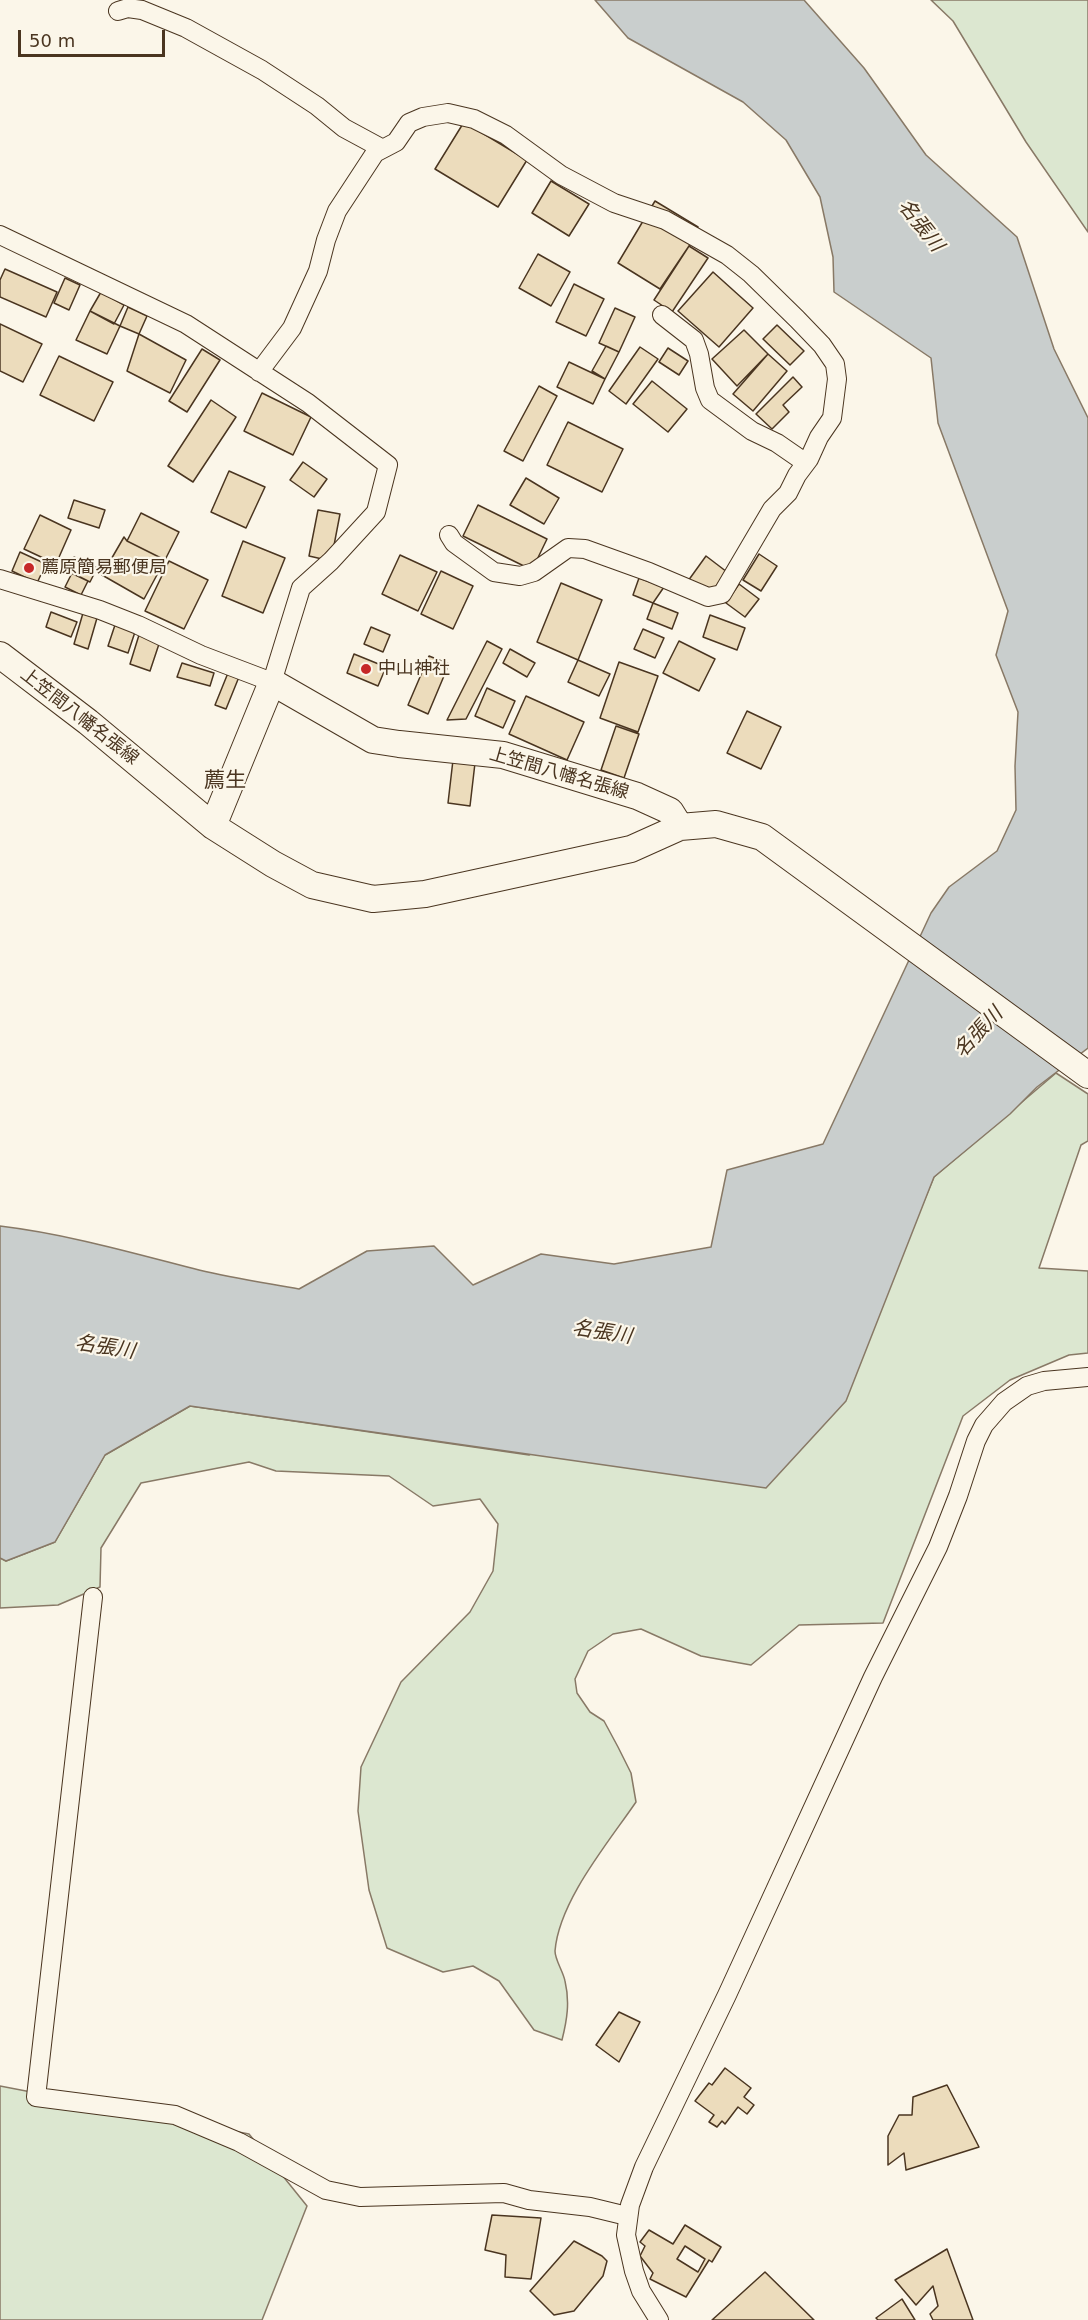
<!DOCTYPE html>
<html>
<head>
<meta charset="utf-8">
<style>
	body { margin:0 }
	#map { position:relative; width:1088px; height:2320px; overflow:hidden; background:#fbf6e9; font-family:"DejaVu Sans",sans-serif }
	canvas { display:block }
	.scale { position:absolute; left:18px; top:30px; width:147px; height:27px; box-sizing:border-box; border:3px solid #4a3520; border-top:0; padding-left:8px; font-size:18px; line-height:21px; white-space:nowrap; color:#4a3520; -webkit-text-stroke:4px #fbf6e9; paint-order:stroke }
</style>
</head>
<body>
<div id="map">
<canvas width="1088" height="2320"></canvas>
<div class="scale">50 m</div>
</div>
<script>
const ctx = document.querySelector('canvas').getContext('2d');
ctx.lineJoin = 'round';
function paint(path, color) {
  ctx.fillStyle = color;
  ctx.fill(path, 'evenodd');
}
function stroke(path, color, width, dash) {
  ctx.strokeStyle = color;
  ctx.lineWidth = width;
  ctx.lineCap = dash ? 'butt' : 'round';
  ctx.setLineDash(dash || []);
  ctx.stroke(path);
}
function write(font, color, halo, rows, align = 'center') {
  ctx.font = font + ' "DejaVu Sans","Noto Sans JP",sans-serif';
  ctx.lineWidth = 4.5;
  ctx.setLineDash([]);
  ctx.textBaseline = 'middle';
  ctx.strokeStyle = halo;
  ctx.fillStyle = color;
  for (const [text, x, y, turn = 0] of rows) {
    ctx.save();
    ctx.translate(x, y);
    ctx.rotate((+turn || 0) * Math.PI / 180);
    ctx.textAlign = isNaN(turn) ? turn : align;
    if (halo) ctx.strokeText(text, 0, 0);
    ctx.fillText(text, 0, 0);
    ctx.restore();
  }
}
const green = new Path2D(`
	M931 0H1088V232L1026 142 953 21Z
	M1056 1073 1088 1094V1141L1081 1145 1039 1268 1088 1271V1353L1069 1355 1010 1380 963 1416 883 1623 799 1625 751 1665 701 1656 641 1629 613 1634 588 1651 575 1679 577 1693 590 1712 604 1721 618 1747 631 1773 636 1802C608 1843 559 1901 555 1951 555 1960 563 1971 565 1981 570 2002 567 2020 562 2040L534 2030 499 1981 473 1966 443 1972 387 1948 369 1890 358 1811 361 1767 401 1682 470 1612 493 1571 498 1524 480 1499 433 1506 389 1476 276 1471 249 1462 141 1483 101 1548 100 1587 58 1605 0 1608V1558L6 1561 55 1542 105 1455 190 1406 529 1455 919 1213 934 1177Z
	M0 2086 249 2134 307 2206 262 2320H0Z`);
paint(green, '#dce7d0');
stroke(green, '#887966', 1.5);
const water = new Path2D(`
	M595 0H804L864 68 926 155 1017 237 1054 349 1088 418V1048L1037 1087 1010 1114 934 1177 846 1401 766 1488 190 1406 105 1455 55 1542 6 1561 0 1558V1226C67 1234 133 1253 199 1270 232 1278 266 1283 299 1289L367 1251 434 1246 473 1285 541 1254 614 1264 711 1247 727 1170 823 1144 931 913 949 887 997 851 1016 810 1015 766 1018 712 996 655 1008 611 938 423 931 358 834 292 833 257 820 197 786 140 743 102 628 38Z`);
paint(water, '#c9cecd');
stroke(water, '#887966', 1.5);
const building = new Path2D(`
	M464 122 527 160 498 207 435 169Z
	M551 181 589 204 569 236 532 213Z
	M655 201 698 227 689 246 660 289 618 263Z
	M689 246 708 258 672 312 654 300Z
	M538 254 570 272 551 306 519 288Z
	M5 269 57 292 46 317 0 297V280Z
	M713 272 753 308 719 347 678 311Z
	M65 278 80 285 69 310 54 303Z
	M574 284 604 299 586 336 556 322Z
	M101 292 124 305 114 324 90 311Z
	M128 307 147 316 139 334 120 326Z
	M615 308 635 317 619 352 599 343Z
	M90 311 120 326 107 354 76 340Z
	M0 324 42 344 23 382 0 371Z
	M777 325 804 351 790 365 763 339Z
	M744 330 768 354 737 386 712 359Z
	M139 334 186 360 170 393 127 371Z
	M606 346 619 352 605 379 592 371Z
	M640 347 658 359 626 404 609 391Z
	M668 348 688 361 679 375 659 362Z
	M202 349 220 360 187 412 169 401Z
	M768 354 787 371 753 411 733 394Z
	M59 356 113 382 94 421 40 395Z
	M569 362 605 379 593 404 557 387Z
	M793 377 802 387 783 405 789 412 772 429 756 414Z
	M652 381 687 409 668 432 633 404Z
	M539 386 557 396 523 461 504 451Z
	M262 393 311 417 293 455 244 431Z
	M211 400 236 417 193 482 168 466Z
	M568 422 623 449 602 492 547 465Z
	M303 462 327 479 314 497 290 480Z
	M229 471 265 487 246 528 211 512Z
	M526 478 559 498 544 524 510 505Z
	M74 500 105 510 99 528 68 518Z
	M478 505 547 539 532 570 463 536Z
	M318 510 340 514 331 561 309 556Z
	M141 513 179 532 165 560 127 541Z
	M40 515 71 530 56 564 24 549Z
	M124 537 127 541 165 560 144 599 102 575Z
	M243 541 285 558 263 613 222 596Z
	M20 552 46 564 37 583 12 571Z
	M759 554 777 566 761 591 743 580Z
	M400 555 437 572 418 611 382 594Z
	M706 556 727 572 708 597 688 581Z
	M74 557 97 568 90 582 67 571Z
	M169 561 208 580 184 629 145 611Z
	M441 571 473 586 453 629 421 614Z
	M72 573 88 581 81 595 65 587Z
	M639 578 664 587 653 603 633 595Z
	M561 583 602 600 578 660 537 642Z
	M739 584 759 599 745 617 726 603Z
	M653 603 678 613 672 629 647 619Z
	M51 612 77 622 71 637 46 627Z
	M83 613 97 618 88 649 74 644Z
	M710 615 745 628 737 650 703 637Z
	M116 622 136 629 128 653 108 646Z
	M371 627 390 635 383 652 364 644Z
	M643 629 664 638 655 658 634 649Z
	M139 635 160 641 150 671 130 664Z
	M487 641 502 649 466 719 447 720Z
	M679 641 715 659 699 691 663 673Z
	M510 649 535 663 527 677 503 663Z
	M354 654 386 667 378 686 347 673Z
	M429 656 449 664 428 714 408 705Z
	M578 660 610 674 599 696 568 682Z
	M619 662 658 676 638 732 600 718Z
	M182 663 214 673 210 686 177 677Z
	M230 668 241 672 226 709 215 705Z
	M487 688 515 701 503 728 475 716Z
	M526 696 584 722 567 760 509 734Z
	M747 711 781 727 761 769 727 753Z
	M616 726 639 734 624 778 601 770Z
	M453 760 475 763 470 806 448 803Z
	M619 2012 640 2022 619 2062 596 2045Z
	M725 2068 751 2088 744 2097 754 2105 747 2114 738 2107 725 2124 722 2121 717 2127 709 2122 714 2115 695 2101 709 2083 712 2085Z
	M947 2085 979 2147 906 2170 904 2153 888 2165V2136L899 2115H912L913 2097Z
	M492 2215 541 2218 531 2279 505 2277 506 2255 485 2250Z
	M685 2225 721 2247 712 2262 709 2260 686 2297 650 2279 653 2273 640 2256 645 2246 640 2242 649 2230 673 2244ZM685 2246 705 2259 698 2272 677 2259Z
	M574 2241 602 2256 607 2261 603 2276 574 2311 554 2315 530 2291Z
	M947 2249 973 2320H933L930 2314 938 2306 933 2286 916 2305 895 2280Z
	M765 2272 814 2320H712L722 2311Z
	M902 2299 915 2320H878L876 2318Z`);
paint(building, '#ecdcbc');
stroke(building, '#4a3520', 1.5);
const minor = new Path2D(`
	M118 11 128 8 142 10 186 28 262 70 317 106 344 128 381 148
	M0 235 186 324 308 403 388 465 376 512 331 561 301 588 272 682 201 655 138 625 100 610 0 579
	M662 315 694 340 699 354 705 388 710 400 752 431 777 443 806 463
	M259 372 292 328 318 271 326 240 337 211 375 153 396 142 409 123 423 117 448 113 474 119 506 135 561 175 614 203 665 220 727 255 751 274 797 319 822 345 835 364 837 379 832 418 819 437 809 459 797 475 788 493 772 509 722 594 708 597 649 572 585 549 568 548 534 572 520 576 494 572 454 543 449 535
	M93 1597 36 2097 175 2115 239 2142 326 2190 360 2197 504 2193 529 2200 590 2207 627 2216
	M659 2320 641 2291 634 2271 626 2235 630 2205 644 2167 727 1995 873 1677 938 1547 958 1496 976 1441 984 1425 1004 1402 1027 1386 1044 1381 1088 1377`);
const secondary = new Path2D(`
	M0 655 88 722 213 826 273 864 312 885 373 899 425 894 631 849 680 827 716 824 762 837 1088 1075
	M213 826 272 682 373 740 399 744 503 755 637 796 670 811 680 827`);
stroke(minor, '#4a3520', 20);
stroke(secondary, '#4a3520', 28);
stroke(minor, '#fbf6e9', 18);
stroke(secondary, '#fbf6e9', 26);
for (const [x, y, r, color] of [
	[29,568,6,"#c62828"],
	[366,669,6,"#c62828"]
]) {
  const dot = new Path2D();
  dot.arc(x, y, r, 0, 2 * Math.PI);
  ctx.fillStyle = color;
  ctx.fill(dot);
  stroke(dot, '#fbf6e9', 2);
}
write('18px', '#4a3520', '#fbf6e9', [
	["薦原簡易郵便局",41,568],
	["中山神社",378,669]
], 'left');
write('18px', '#4a3520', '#fbf6e9', [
	["上笠間八幡名張線",79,717,38],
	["上笠間八幡名張線",559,774,16]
]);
write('italic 20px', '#4a3520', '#fbf6e9', [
	["名張川",920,226,52],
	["名張川",979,1033,-47],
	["名張川",602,1333,9],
	["名張川",105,1348,9]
]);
write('21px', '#4a3520', '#fbf6e9', [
	["薦生",225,782]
]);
</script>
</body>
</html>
